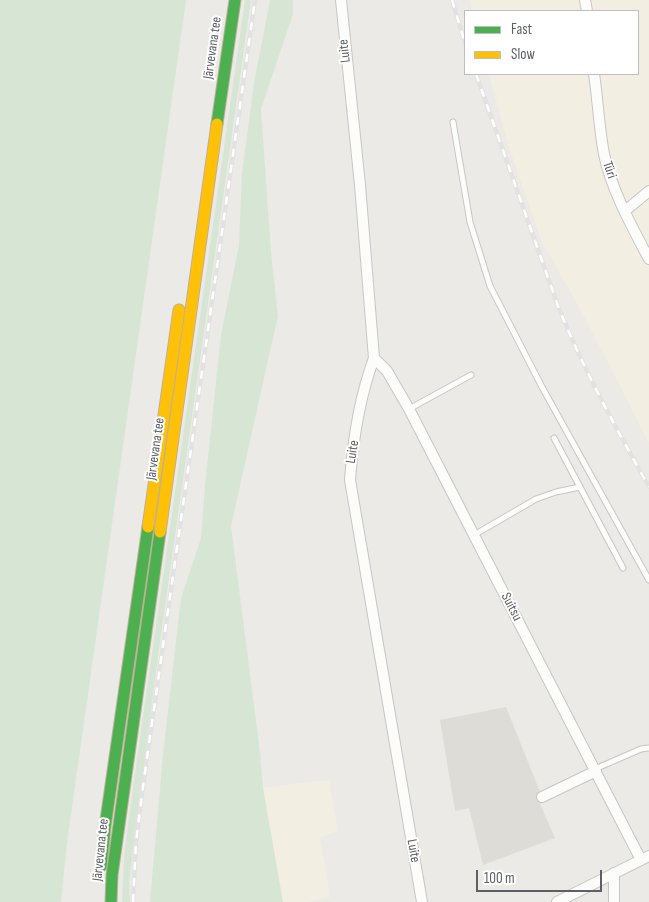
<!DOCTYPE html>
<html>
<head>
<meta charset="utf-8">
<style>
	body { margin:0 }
	#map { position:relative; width:649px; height:902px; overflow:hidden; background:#ebeae7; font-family:"Sofia Sans Condensed",sans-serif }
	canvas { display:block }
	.legend { position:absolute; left:464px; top:10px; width:175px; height:65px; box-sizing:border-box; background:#fff; border:1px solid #bebfc1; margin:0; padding:6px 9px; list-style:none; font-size:15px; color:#5d6064 }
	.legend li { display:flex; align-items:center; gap:10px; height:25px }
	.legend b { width:25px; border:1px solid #bebfc1 }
	.scale { position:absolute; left:476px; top:870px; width:126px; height:22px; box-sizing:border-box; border:2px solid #5d6064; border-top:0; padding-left:6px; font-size:15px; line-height:18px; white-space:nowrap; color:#5d6064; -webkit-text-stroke:4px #fff; paint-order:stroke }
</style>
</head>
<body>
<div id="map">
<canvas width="649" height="902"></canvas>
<ul class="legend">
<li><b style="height:6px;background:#4caf50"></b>Fast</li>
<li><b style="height:6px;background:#ffc107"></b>Slow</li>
</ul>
<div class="scale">100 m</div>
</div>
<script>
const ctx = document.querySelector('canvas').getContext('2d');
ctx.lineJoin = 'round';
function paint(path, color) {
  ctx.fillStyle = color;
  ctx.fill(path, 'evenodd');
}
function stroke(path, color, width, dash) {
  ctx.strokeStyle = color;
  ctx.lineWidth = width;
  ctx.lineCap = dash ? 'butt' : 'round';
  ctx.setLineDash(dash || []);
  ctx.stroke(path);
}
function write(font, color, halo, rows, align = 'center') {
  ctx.font = font + ' "Sofia Sans Condensed",sans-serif';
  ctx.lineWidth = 4;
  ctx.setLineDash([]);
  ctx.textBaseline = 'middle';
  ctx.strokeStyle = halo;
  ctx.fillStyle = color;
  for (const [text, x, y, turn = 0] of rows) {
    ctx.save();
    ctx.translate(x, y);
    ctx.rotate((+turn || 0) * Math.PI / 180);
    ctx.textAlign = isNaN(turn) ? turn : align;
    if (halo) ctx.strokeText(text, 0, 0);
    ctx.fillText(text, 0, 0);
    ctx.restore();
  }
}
paint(new Path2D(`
	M470 0H649V443L583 314 542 242 509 148 489 74H638V11H472Z
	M317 781H329L338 831 320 838 330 897 307 902H283L263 788Z`), '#f3eee2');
paint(new Path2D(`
	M506 707 544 802 540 804 555 838 483 865 469 808 455 811 440 720Z`), '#dedcd7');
paint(new Path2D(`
	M0 0H186L67 843 61 902H0Z
	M245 0H251L158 656 129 882 130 902H122L124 857 134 780Z
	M270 0H293V14L261 109 271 252 278 316 231 526 260 752 263 788 283 902H150L163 754 181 598 201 538 205 485 221 335 239 245 242 173 254 83Z`), '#d7e6d4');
const lane = new Path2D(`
	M453 122 470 222 490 286 542 387 649 580
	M409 409 471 375
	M554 438 580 487
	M474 535 536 499 556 492 580 487 623 568
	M595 769 641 749 649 748`);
const street = new Path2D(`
	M341 0 360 185 374 358C360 396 353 439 350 480L422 902
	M585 0 587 11
	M594 74C598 100 599 128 604 154 611 189 632 227 649 259
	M625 211 649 191
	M374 358 387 371 409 409 641 860
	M542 797 596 771
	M614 873V902
	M557 902 649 856`);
const fast = new Path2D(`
	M217 124 235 0
	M101 866 105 827 148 527
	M111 902 112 875 160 532`);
const slow = new Path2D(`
	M148 527 179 310
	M160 532 217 124`);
stroke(lane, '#c6c6c6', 7);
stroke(street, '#c6c6c6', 12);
stroke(fast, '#bfb098', 13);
stroke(slow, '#bfb098', 13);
stroke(lane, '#fcfcfb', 5);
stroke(street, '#fcfcfb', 10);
stroke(fast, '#4caf50', 11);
stroke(slow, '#ffc107', 11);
const rail = new Path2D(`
	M452 0 465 43
	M476 74 558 306C583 369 616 428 649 487
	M133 902 136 842 144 779 255 0`);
stroke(rail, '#e2e2e2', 4.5);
stroke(rail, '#fff', 2.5, [8]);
write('14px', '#5d6064', '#fff', [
	["Järvevana tee",213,48,-82],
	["Luite",345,51,-96],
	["Türi",609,170,72],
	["Järvevana tee",156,449,-82],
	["Luite",353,452,-81],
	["Suitsu",511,607,63],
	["Järvevana tee",101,850,-84],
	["Luite",413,851,80]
]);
</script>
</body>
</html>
